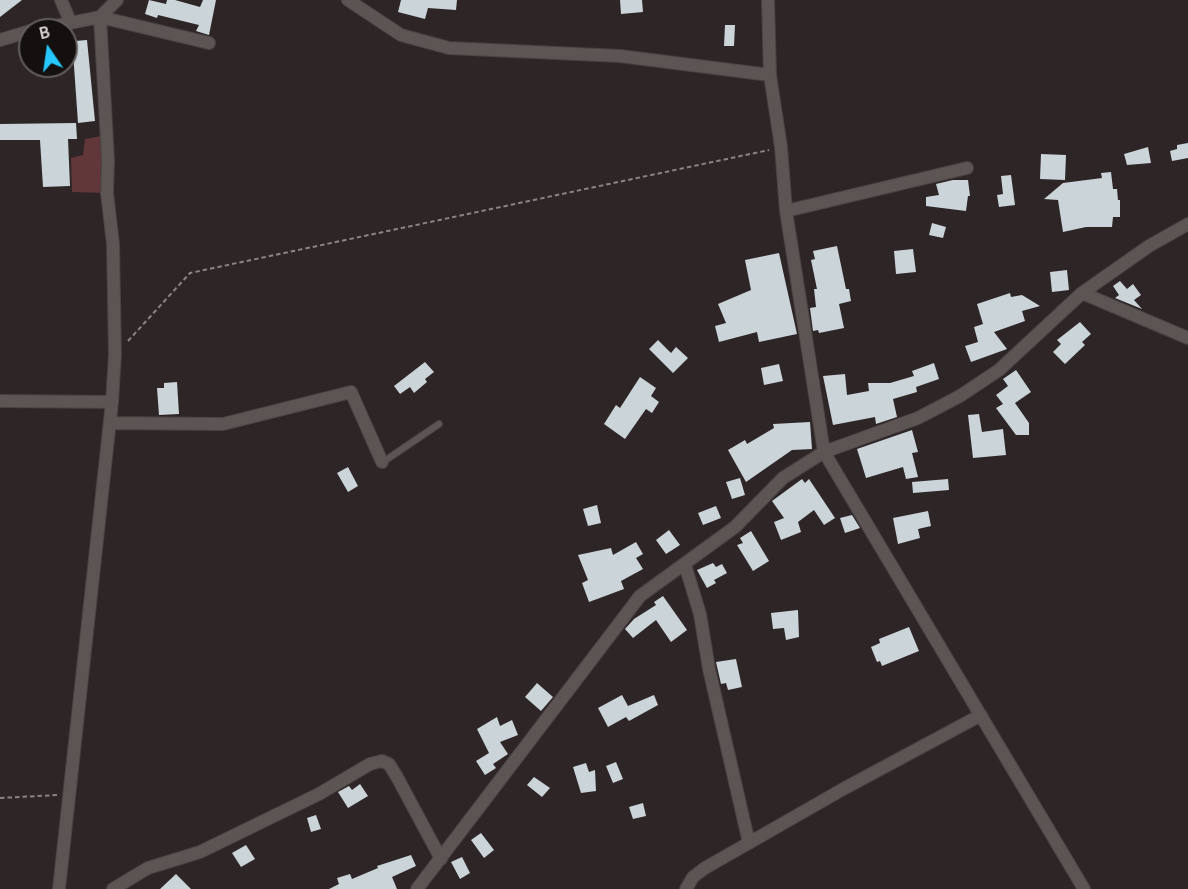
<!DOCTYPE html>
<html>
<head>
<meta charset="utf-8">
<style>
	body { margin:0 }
	#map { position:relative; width:1188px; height:889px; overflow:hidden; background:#2e2626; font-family:Ubuntu,sans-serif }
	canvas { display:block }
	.north { position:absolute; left:18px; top:18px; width:60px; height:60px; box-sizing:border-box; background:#141010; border:2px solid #635e5e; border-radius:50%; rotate:347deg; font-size:16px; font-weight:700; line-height:24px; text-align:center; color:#d9d4d4 }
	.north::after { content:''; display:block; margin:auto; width:21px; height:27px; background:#26c9fe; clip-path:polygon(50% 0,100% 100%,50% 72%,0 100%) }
</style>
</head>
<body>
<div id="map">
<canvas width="1188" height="889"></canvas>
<div class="north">B</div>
</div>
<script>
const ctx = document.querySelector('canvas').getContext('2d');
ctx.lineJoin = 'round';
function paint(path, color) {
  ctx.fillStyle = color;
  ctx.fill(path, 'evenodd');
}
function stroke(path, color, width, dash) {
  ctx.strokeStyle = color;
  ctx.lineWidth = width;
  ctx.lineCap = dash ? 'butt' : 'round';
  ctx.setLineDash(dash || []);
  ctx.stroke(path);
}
paint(new Path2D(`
	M107 135V193L72 192 71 158 83 155 85 139Z`), '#613739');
paint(new Path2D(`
	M0 0H22L0 17Z
	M149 0 166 4 167 0H175L200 7 203 0H216L209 35 196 31 199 25 158 15 157 18 145 14Z
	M401 0H457L456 10 428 8 425 19 398 12Z
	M620 0H642L643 12 621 14Z
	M725 25H735L734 46H724Z
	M87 40 95 121 78 123 73 52H77L75 41Z
	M76 123 77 139H68L70 186 43 187 40 140H0V124Z
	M1188 143V158L1172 161 1170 151 1177 149V145Z
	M1148 147 1151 163 1127 165 1124 154Z
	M1041 154 1066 155 1065 180 1040 179Z
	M1111 172 1113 189H1117L1118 200H1120V217H1113L1112 227H1086L1063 232 1058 200 1044 199 1063 183 1102 178 1101 173Z
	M1011 175 1015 205 999 207 997 195 1003 194 1001 176Z
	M953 180H968L970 196H968L966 211 926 206V197L939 195 936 184Z
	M932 223 946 227 943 238 929 235Z
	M837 246 846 289H849L851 301 839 304 844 328 819 333 818 330 813 331 810 308 816 307 814 289H817L811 260 815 259 813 251Z
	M913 249 916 272 896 274 894 251Z
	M779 253 797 334 759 342 757 332 719 342 715 326 726 323 718 304 751 290 745 260Z
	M1067 270 1069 290 1052 292 1050 272Z
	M1120 281 1127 289 1133 284 1141 295 1134 300 1142 309 1115 298 1119 295 1113 286Z
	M1010 293 1011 297 1022 295 1040 306 1022 311 1025 321 994 332 1007 349 971 362 965 346 978 342 974 327 983 324 977 304Z
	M1080 322 1091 334 1082 342 1085 345 1065 364 1053 352 1061 344 1057 340Z
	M658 340 671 353 676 347 688 358 673 373 649 349Z
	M425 362 434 372 425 379 427 382 414 393 410 387 400 394 394 386Z
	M934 363 939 379 916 387 917 392 893 399 897 417 876 424 875 417 833 425 823 376 845 374 847 395 869 391 868 383H890L914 376 912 371Z
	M779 364 783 381 764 385 761 368Z
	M1016 370 1031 392 1015 403 1029 423V435H1016L996 408 1003 404 996 395 1008 386 1003 379Z
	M640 377 656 388 651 396 659 402 652 413 646 409 625 439 604 424 616 405 620 408Z
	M177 382 179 414 159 415 157 388H164V383Z
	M979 414 982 432 1003 429 1006 455 973 458 968 415Z
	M810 422 812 449 792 450 746 482 728 450 745 440 747 444 774 428 773 424Z
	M912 430 918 452 912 453 918 477 906 479 903 467 866 478 857 449Z
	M348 467 358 486 348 492 337 473Z
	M740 478 745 495 732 499 726 482Z
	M802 479 805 483 809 479 835 518 824 525 814 510 798 522 801 532 781 540 774 522 784 518 772 501Z
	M948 479 949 490 913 493 912 482Z
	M597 505 601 523 588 526 583 509Z
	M716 506 721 518 703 525 698 513Z
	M928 511 931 526 918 529 920 538 898 544 893 518Z
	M852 515 860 528 845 533 840 518Z
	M669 530 680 545 666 554 656 540Z
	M751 531 769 561 753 571 737 545 743 543 740 538Z
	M636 542 643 554 636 558 643 569 621 581 624 589 589 602 582 583 588 580 578 555 611 548 613 555Z
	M713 563 716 567 722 564 727 573 714 580 716 583 707 588 697 570Z
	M663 596 687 630 671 642 656 620 633 638 625 629 634 619 656 605 654 602Z
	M798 610 799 637 786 640 784 628 773 629 771 613Z
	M909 627 919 651 882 666 880 661 877 662 871 647 880 643 879 639Z
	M736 659 742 687 728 690 726 683 721 684 716 662Z
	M537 683 553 697 541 711 525 697Z
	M622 695 628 706 654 695 658 705 629 721 626 717 608 727 598 708Z
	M497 717 500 726 512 720 518 735 500 742 508 754 493 764 496 768 485 775 476 761 489 753 477 729Z
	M616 762 623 779 613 783 606 766Z
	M586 763 589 772 595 770 596 791 581 793 573 767Z
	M534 777 550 788 542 797 527 785Z
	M360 784 368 796 348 808 338 792 349 786 352 790Z
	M643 803 646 816 633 819 629 807Z
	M316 815 321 829 311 832 307 818Z
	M481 833 494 850 484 858 471 840Z
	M246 845 255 859 241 867 232 853Z
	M411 855 416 866 392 877 397 889H329L339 884 337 878 350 874 352 879 378 868 377 866Z
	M462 857 470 873 460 879 451 862Z
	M176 874 191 889H160Z`), '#cbd4d9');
const lane = new Path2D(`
	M383 462 439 424`);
const street = new Path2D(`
	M61 0 70 21
	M348 0 401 35 449 48 620 56 770 75
	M768 0 770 75 781 147 786 211 824 452 1084 889
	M35 30 100 17 117 0
	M0 40 30 31
	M786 211 967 168
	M1082 293 1188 338
	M0 401 112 402 59 889
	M112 402 115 355 113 244 107 193 108 160 100 17 209 43
	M110 423 223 424 351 392 382 462
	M685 565 700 614 709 669 749 843
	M113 889 148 868 200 852 319 794 370 764 382 761 389 764 397 777 441 859
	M417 889 640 596 735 527 783 478 824 452 918 418 960 396 999 370 1082 293 1149 246 1188 224
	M686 889 693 877 705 868 845 788 981 715`);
stroke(lane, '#494242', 8);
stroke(street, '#494242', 14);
stroke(new Path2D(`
	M128 341 190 273 769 150
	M0 798 58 795`), '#8a8484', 2, [4.5, 3]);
stroke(lane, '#5d5454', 6);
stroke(street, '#5d5454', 12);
</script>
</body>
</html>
